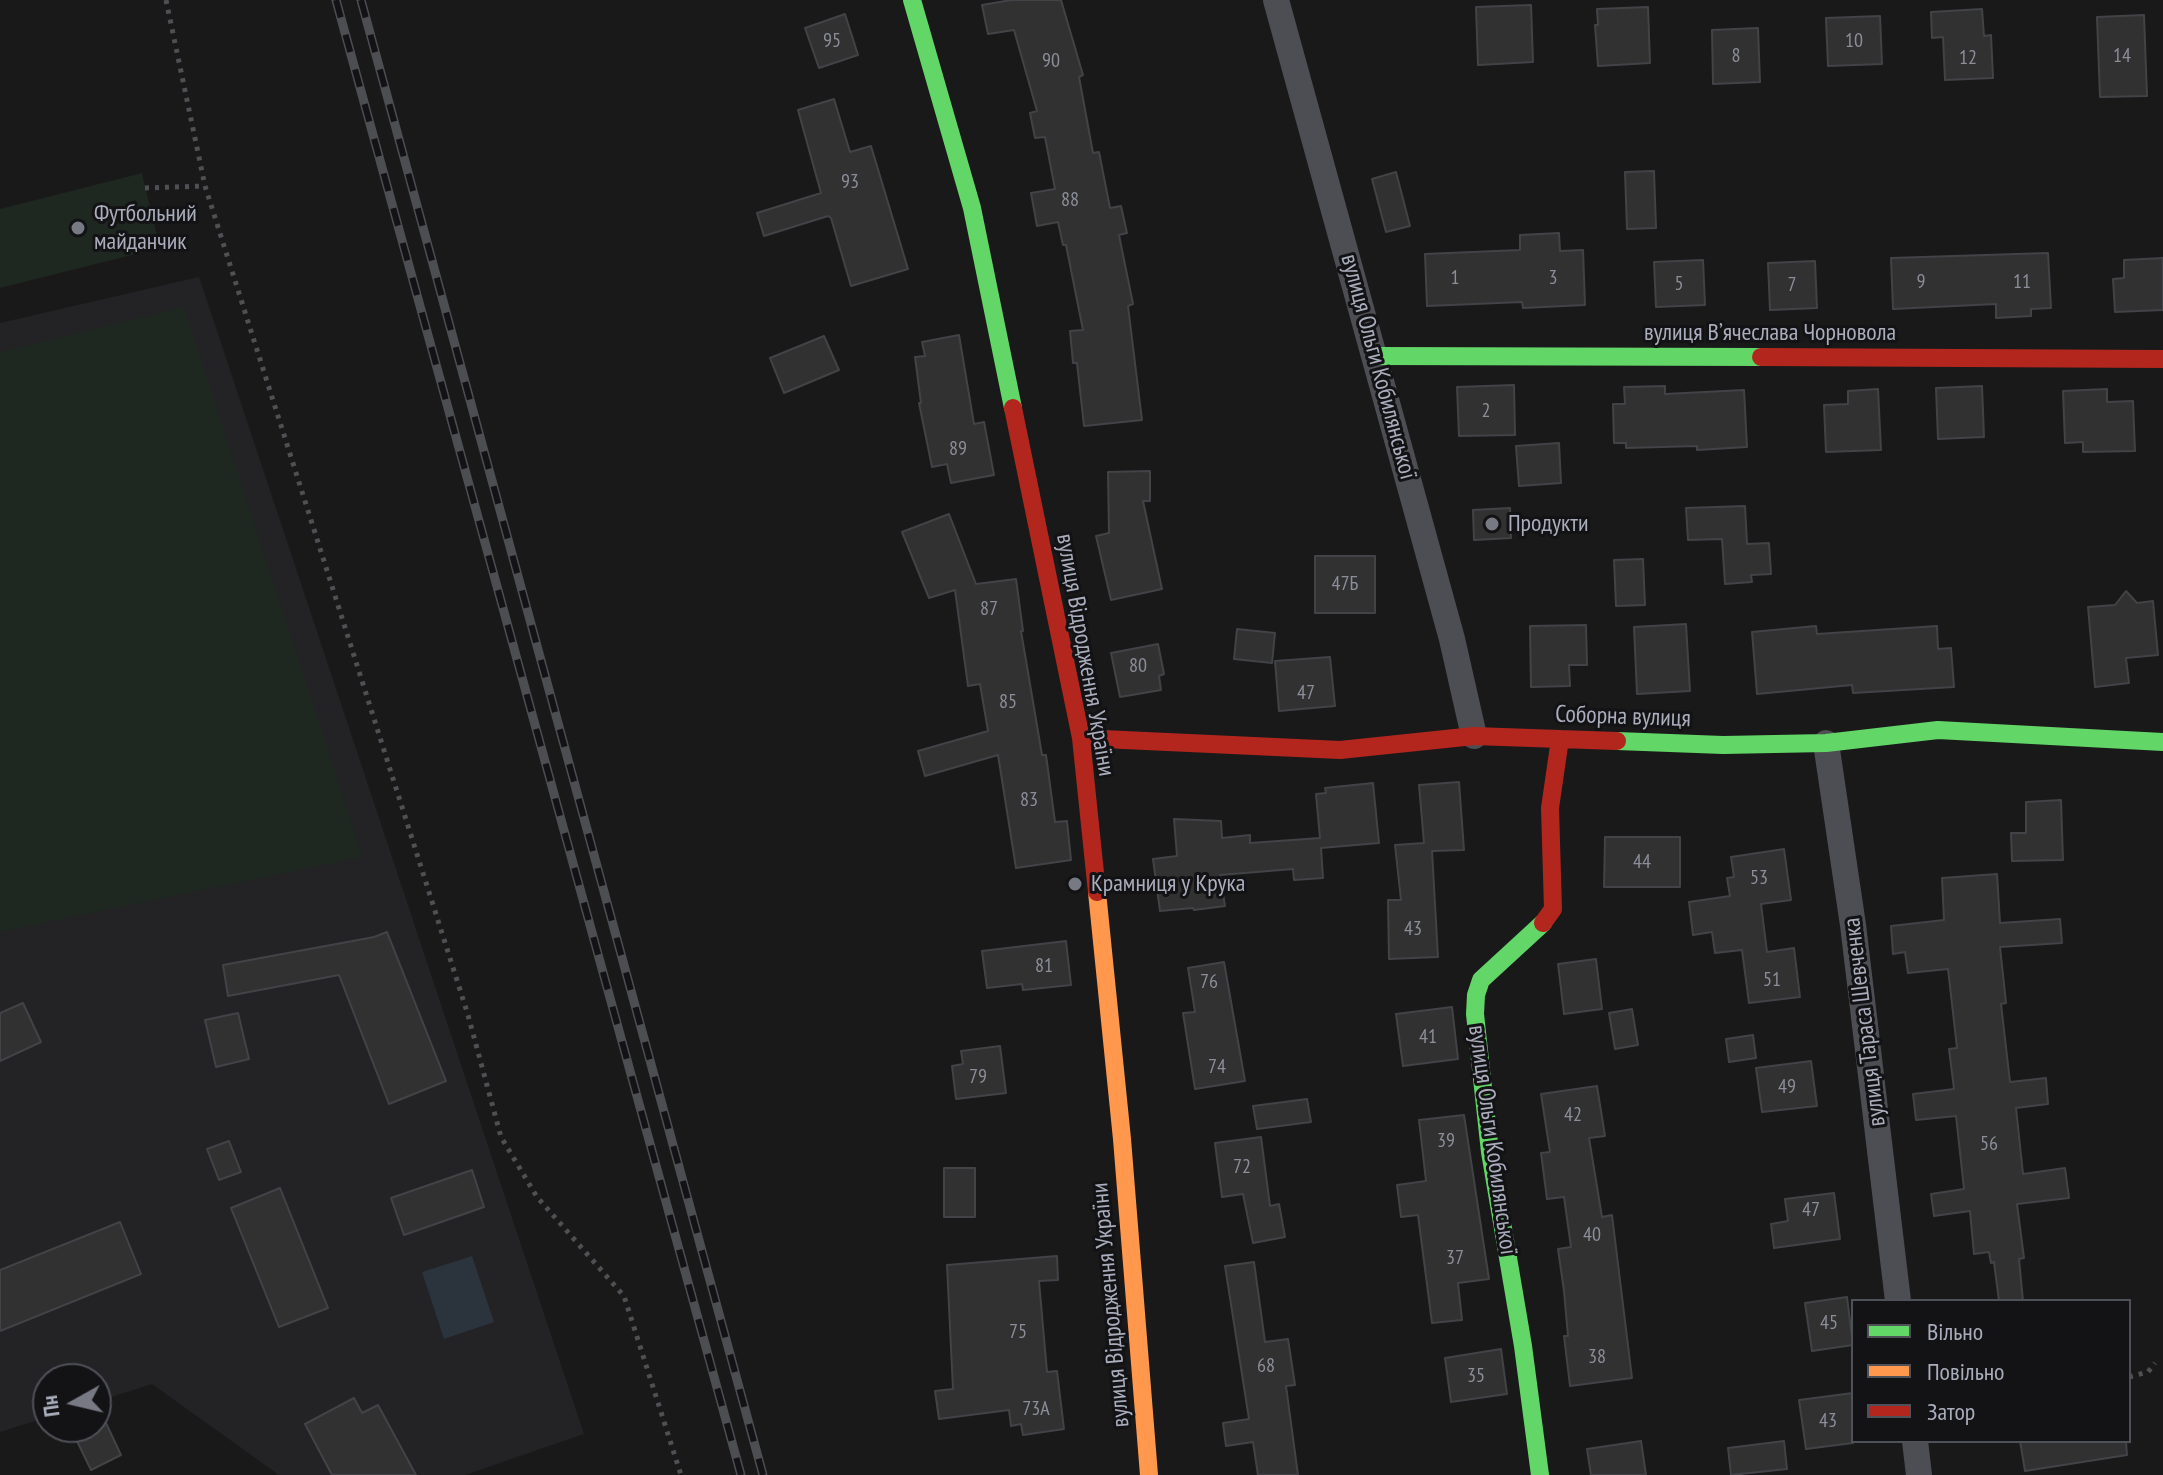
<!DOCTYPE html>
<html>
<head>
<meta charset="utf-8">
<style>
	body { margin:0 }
	#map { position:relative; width:2163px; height:1475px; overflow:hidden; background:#19191a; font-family:"PT Sans Narrow",sans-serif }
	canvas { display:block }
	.legend { position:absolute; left:1851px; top:1299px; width:280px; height:144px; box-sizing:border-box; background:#131316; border:2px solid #4f5158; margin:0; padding:10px 14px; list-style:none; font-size:24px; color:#aaadbb }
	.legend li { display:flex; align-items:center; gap:16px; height:40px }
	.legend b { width:40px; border:2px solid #4f5158 }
	.north { position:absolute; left:32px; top:1363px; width:80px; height:80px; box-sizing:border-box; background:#131316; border:2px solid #4f5158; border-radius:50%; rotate:262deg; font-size:22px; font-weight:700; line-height:32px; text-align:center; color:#aaadbb }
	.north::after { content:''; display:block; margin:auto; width:28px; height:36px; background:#777983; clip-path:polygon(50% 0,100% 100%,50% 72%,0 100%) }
</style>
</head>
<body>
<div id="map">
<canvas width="2163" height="1475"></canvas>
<ul class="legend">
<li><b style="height:10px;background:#63d668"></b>Вільно</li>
<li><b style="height:10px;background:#ff974d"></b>Повільно</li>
<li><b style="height:10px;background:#b3261e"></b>Затор</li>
</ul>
<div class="north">Пн</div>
</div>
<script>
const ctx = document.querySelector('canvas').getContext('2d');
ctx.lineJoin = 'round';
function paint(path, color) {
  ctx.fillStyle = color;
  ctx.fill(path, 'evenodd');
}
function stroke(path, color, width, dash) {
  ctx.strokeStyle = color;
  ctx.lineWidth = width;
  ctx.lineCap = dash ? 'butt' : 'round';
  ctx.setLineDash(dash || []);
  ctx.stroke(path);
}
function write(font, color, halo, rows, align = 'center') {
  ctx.font = font + ' "PT Sans Narrow",sans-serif';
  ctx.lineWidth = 6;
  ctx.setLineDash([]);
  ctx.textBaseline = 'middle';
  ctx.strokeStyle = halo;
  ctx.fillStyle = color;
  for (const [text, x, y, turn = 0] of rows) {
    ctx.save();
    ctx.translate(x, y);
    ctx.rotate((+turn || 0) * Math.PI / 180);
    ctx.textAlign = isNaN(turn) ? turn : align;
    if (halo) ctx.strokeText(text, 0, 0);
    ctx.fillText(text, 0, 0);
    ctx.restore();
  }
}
paint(new Path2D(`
	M199 277 584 1434 465 1475H279L152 1384 96 1402V1379H48V1417L0 1432V323Z`), '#232326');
paint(new Path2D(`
	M142 173 160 248 0 288V209Z
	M184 307 363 857 0 932V352Z`), '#1f2721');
paint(new Path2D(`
	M472 1256 494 1322 444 1339 422 1272Z`), '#2b333d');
const building = new Path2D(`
	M1011 0H1061L1083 75 1079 77 1093 153 1099 152 1110 208 1121 206 1127 233 1119 235 1133 304 1128 306 1142 420 1084 426 1077 363H1073L1070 331 1083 330 1066 245H1063L1058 222 1037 226 1031 193 1055 189 1045 137 1035 138 1030 113 1037 111 1014 30 988 34 982 5Z
	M1531 5 1533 62 1478 65 1476 7Z
	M1648 7 1650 63 1598 66 1595 25H1598L1597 9Z
	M1982 9 1984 36 1991 35 1993 78 1945 80 1943 37 1932 38 1931 12Z
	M845 14 858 55 819 68 805 28Z
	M2144 15 2147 96 2100 97 2097 17Z
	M1880 16 1882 64 1828 66 1826 18Z
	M1758 28 1760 82 1713 84 1712 30Z
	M834 99 850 152 871 146 908 269 851 286 831 218 828 216 764 236 757 213 821 193 798 110Z
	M1654 171 1656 228 1627 229 1625 172Z
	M1396 172 1410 226 1386 232 1372 179Z
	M1559 233 1560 251 1583 250 1585 305 1523 308 1522 302 1427 306 1425 254 1520 250V235Z
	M2048 253 2051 308 2031 309V316L1996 318V304L1893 309 1891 258Z
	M2163 258V310L2115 312 2113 279 2124 278V260Z
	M1703 260 1705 305 1656 307 1654 262Z
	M1815 261 1817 308 1770 310 1768 263Z
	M959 335 974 424 984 422 994 475 951 483 947 464 932 467 919 403H921L915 357 925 356 922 342Z
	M824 336 839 370 784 393 770 358Z
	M1514 385 1515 435 1459 436 1457 387Z
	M1665 386V394L1744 390 1747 447 1697 450V446L1626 448V443H1614L1613 404H1625L1624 387Z
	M1982 386 1984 437 1938 439 1936 388Z
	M1878 389 1881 450 1826 452 1824 405 1848 404V391Z
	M2107 389V402L2133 401 2135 451 2083 452V442L2065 443 2063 391Z
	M1559 443 1561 483 1519 486 1516 446Z
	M1150 471V501H1143L1162 589 1111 600 1096 536 1109 533 1108 472Z
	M1745 506 1747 544 1769 543 1771 574 1751 575 1752 582 1725 584 1722 539 1688 540 1686 508Z
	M1510 508 1511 538 1474 540 1473 510Z
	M949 514 976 584 1016 579 1023 631H1021L1042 755H1046L1055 822 1067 821 1071 860 1016 868 998 755 925 776 918 751 988 731 980 684 968 686 955 590 929 598 902 532Z
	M1315 556H1375V613H1315Z
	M1643 559 1645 605 1616 606 1614 560Z
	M2126 591 2137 603 2153 601 2158 655 2126 658 2129 683 2095 687 2088 607 2115 605Z
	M1686 624 1690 691 1637 694 1634 627Z
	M1586 625 1587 665H1569L1570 686 1531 687 1530 626Z
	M1816 626 1817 634 1937 626 1938 649 1951 648 1954 687 1853 693 1852 685 1757 694 1752 632Z
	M1237 629 1275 633 1272 663 1234 659Z
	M1158 644 1164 674 1159 676 1161 690 1120 697 1111 653Z
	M1330 657 1335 706 1279 711 1275 661Z
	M1459 782 1464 850 1432 851 1438 957 1389 959 1388 900H1401L1395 845 1424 843 1419 785Z
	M1373 783 1379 843 1321 848 1323 878 1294 880 1293 869 1220 875 1225 906 1194 910 1193 908 1160 911 1153 859 1177 856 1174 819 1221 821 1222 838 1250 835V843L1320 838 1316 794 1326 793 1325 788Z
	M2061 800 2063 860 2012 861 2011 833H2026V802Z
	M1605 837H1680V887H1604Z
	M1784 849 1791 900 1761 904 1767 952 1794 948 1800 997 1749 1003 1742 950 1715 953 1712 932 1693 935 1689 902 1730 896 1727 878 1734 877 1731 857Z
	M1997 874 2000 923 2060 919 2062 943 2000 947 2006 1003 2001 1004 2010 1082 2046 1078 2048 1104 2016 1108 2023 1174 2065 1168 2069 1198 2017 1204 2024 1258 2019 1259 2023 1301H1999L1994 1262 1991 1263 1989 1252 1974 1254 1970 1211 1934 1216 1931 1194 1964 1189 1956 1116 1916 1120 1913 1094 1954 1089 1949 1049 1957 1048 1948 969 1908 973 1905 952 1893 954 1891 926 1944 920 1942 878Z
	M387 932 446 1081 389 1104 339 975 228 996 223 965 374 937Z
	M1066 941 1071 985 1023 990 1022 984 987 988 982 951Z
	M1596 959 1602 1009 1564 1014 1558 964Z
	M1224 962 1245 1081 1195 1089 1183 1013 1195 1012 1188 968Z
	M23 1003 41 1042 0 1061V1013Z
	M1452 1007 1458 1059 1403 1066 1396 1014Z
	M1632 1009 1638 1045 1615 1049 1609 1013Z
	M238 1013 249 1059 216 1067 205 1020Z
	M1753 1035 1756 1058 1729 1062 1726 1039Z
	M1000 1046 1006 1093 956 1099 952 1066 963 1064 961 1051Z
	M1811 1061 1817 1106 1762 1112 1756 1068Z
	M1597 1086 1605 1136 1589 1138 1602 1217 1612 1215 1632 1378 1570 1386 1564 1336H1568L1564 1291 1558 1249 1571 1247 1564 1197 1547 1199 1541 1153 1550 1152 1541 1094Z
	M1307 1099 1311 1122 1257 1129 1253 1106Z
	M1464 1115 1489 1279 1458 1283 1462 1320 1432 1323 1418 1215 1401 1217 1397 1185 1426 1181 1419 1120Z
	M1261 1137 1270 1206 1279 1204 1285 1237 1253 1243 1243 1194 1222 1197 1215 1143Z
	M229 1141 241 1172 219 1180 207 1149Z
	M944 1168H975V1217H944Z
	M472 1170 484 1207 404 1235 391 1198Z
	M280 1188 328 1308 279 1327 231 1208Z
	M1834 1193 1840 1239 1774 1248 1771 1224 1788 1221 1785 1199Z
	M120 1222 141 1274 0 1331V1270Z
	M1057 1256 1058 1280 1039 1281 1047 1372 1057 1371 1064 1429 1023 1435 1021 1424 1011 1426 1009 1410 939 1419 935 1391 953 1389 947 1265Z
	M1254 1262 1265 1342 1288 1339 1295 1385 1286 1386 1298 1475H1258L1253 1442 1226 1446 1223 1423 1249 1419 1225 1266Z
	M1847 1297 1853 1345 1812 1351 1805 1303Z
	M1501 1349 1507 1394 1451 1402 1445 1358Z
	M1853 1393V1443L1806 1449 1799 1400Z
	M354 1398 362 1413 378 1405 416 1475H332L305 1424Z
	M106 1423 121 1455 91 1470 75 1437Z
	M1641 1441 1646 1475H1591L1587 1449Z
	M1784 1441 1787 1469 1731 1475 1728 1448Z
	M2020 1441H2126L2127 1455 2025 1471Z`);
paint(building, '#313132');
stroke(building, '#424346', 2);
stroke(new Path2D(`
	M166 0 205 186 468 1015 501 1137 537 1197 624 1296 681 1475
	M145 188 205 186
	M2129 1377 2148 1372 2155 1363`), '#4f4f54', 5, [4, 6]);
stroke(new Path2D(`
	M1276 0 1452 639 1474 736
	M1826 743 1853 925 1898 1301
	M1915 1441 1919 1475`), '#4d4e53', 26);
stroke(new Path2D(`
	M912 0 972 208 1013 408
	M1376 356 1761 357
	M1617 741 1723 745 1826 743 1938 730 2163 742
	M1540 1475 1523 1346 1490 1152 1475 1014 1476 995 1481 980 1543 923`), '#63d668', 18);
stroke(new Path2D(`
	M1097 892 1122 1139 1149 1475`), '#ff974d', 18);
stroke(new Path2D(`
	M1761 357 2163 359
	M1013 408 1081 738 1097 892
	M1081 738 1340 750 1474 736 1617 741
	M1543 923 1553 909 1550 808 1560 739`), '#b3261e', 18);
const rail = new Path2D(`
	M336 0 741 1475
	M361 0 763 1475`);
stroke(rail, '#4d4e52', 9);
stroke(rail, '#131316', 6, [18]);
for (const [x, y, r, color] of [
	[78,228,8,"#777983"],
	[1492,524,8,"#777983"],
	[1075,884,8,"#777983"]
]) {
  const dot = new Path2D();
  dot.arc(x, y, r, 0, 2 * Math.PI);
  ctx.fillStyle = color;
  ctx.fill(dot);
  stroke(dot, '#131316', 3);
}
write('20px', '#8c8e99', null, [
	["95",832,41],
	["10",1854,41],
	["8",1736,56],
	["14",2122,56],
	["12",1968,58],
	["90",1051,61],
	["93",850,182],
	["88",1070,200],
	["1",1455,278],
	["3",1553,278],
	["9",1921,282],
	["11",2022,282],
	["5",1679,284],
	["7",1792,285],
	["2",1486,411],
	["89",958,449],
	["47Б",1345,584],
	["87",989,609],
	["80",1138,666],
	["47",1306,693],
	["85",1008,702],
	["83",1029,800],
	["44",1642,862],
	["53",1759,878],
	["43",1413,929],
	["81",1044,966],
	["51",1772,980],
	["76",1209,982],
	["41",1428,1037],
	["74",1217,1067],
	["79",978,1077],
	["49",1787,1087],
	["42",1573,1115],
	["39",1446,1141],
	["56",1989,1144],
	["72",1242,1167],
	["47",1811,1210],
	["40",1592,1235],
	["37",1455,1258],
	["45",1829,1323],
	["75",1018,1332],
	["38",1597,1357],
	["68",1266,1366],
	["35",1476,1376],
	["73А",1036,1409],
	["43",1828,1421]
]);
write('24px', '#aaadbb', '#131316', [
	["Футбольний",94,214],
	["майданчик",94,242],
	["Продукти",1508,524],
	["Крамниця у Крука",1091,884]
], 'left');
write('24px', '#aaadbb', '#131316', [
	["вулиця Вʼячеслава Чорновола",1770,333],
	["вулиця Ольги Кобилянської",1378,367,75],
	["вулиця Відродження України",1085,655,80],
	["Соборна вулиця",1623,717,2],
	["вулиця Тараса Шевченка",1865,1022,-97],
	["вулиця Ольги Кобилянської",1492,1140,82],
	["вулиця Відродження України",1111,1305,-95]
]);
</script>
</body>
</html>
